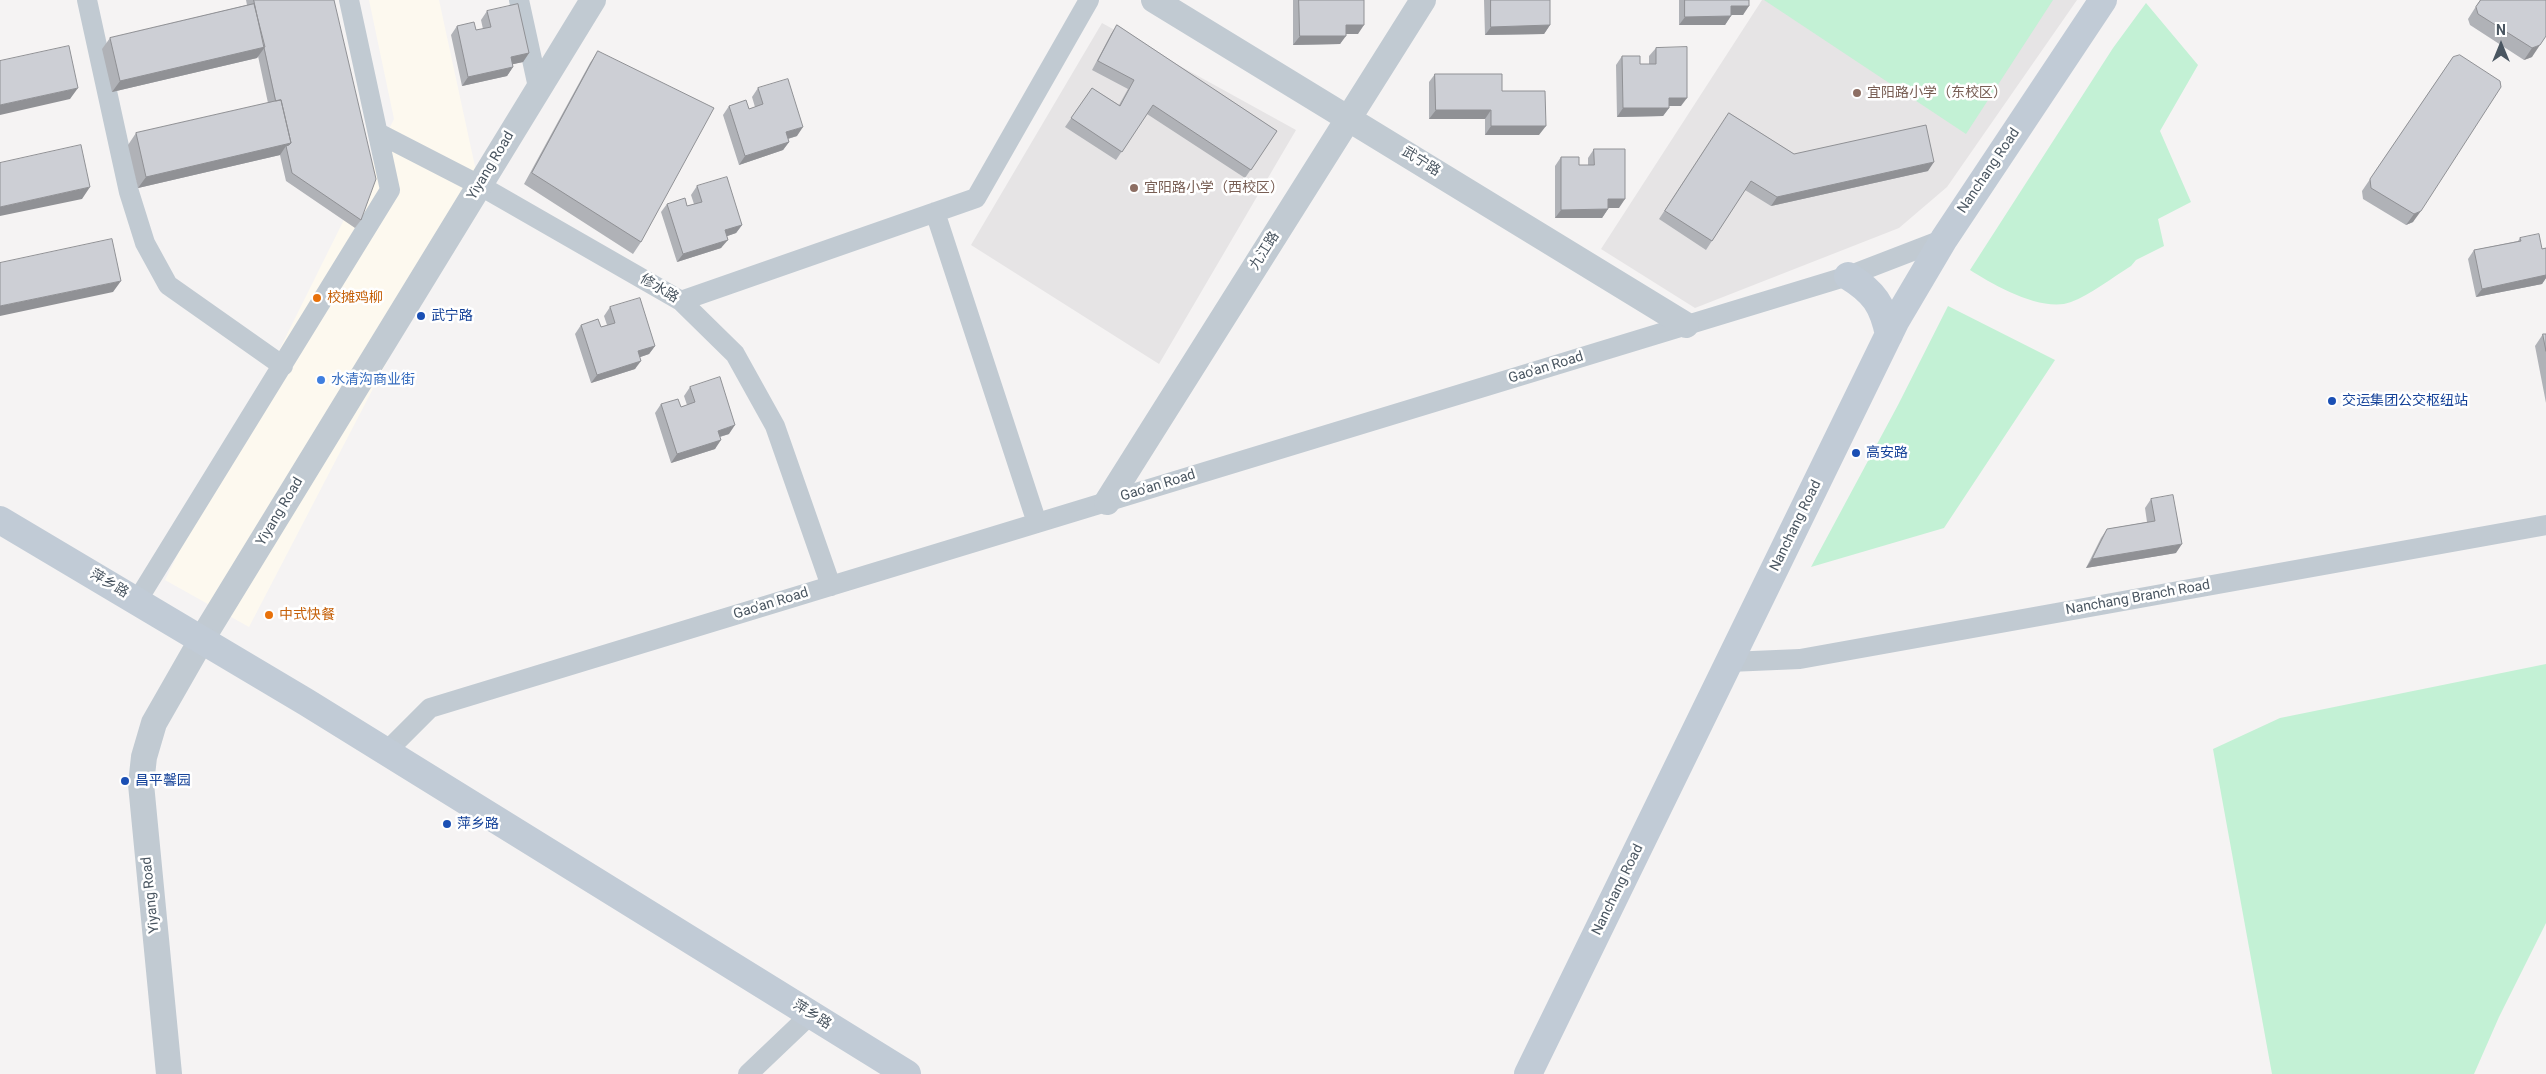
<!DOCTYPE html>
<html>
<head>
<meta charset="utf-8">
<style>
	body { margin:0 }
	#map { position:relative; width:2546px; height:1074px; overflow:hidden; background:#f5f3f3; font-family:Roboto,sans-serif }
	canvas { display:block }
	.north { position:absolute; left:2476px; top:20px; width:50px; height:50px; -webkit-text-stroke:4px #fff; paint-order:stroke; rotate:0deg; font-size:14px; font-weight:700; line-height:20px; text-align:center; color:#4a5661 }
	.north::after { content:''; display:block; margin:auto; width:18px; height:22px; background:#4a5661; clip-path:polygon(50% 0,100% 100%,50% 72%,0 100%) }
</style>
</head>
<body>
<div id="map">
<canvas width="2546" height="1074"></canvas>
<div class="north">N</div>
</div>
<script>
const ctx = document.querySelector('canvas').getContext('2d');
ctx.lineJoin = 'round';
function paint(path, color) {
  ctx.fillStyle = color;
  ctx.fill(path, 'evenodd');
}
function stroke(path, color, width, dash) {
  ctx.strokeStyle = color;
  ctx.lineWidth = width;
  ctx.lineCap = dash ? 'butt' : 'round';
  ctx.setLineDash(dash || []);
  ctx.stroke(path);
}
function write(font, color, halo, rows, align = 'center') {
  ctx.font = font + ' Roboto,"Noto Sans SC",sans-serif';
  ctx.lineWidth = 5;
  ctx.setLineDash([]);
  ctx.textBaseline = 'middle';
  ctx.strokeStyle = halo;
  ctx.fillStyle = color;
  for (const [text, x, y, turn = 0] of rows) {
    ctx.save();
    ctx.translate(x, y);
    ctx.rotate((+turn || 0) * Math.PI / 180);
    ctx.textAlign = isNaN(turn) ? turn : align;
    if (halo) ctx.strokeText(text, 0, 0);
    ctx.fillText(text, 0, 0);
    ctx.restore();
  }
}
paint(new Path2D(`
	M369 0H439L479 185 249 627 165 580 394 119Z`), '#fdf9ef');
paint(new Path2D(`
	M1762 0H2077L1947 187 1899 228 1695 308 1601 249Z
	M1102 23 1296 130 1159 364 971 245Z`), '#e6e4e5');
paint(new Path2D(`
	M1764 0H2053L1966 134Z
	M2146 3 2198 65 2160 131 2191 202 2158 219 2164 246 2136 260 2131 266C2113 277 2090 295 2071 302 2043 313 1993 285 1970 270L2113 48Z
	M1948 306 2055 360 1944 528 1811 567 1898 405Z
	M2546 664V923L2499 1017 2474 1074H2272L2213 749 2280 718Z`), '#c3f1d5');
stroke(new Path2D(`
	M87 0 129 192 145 243 168 285 283 366
	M519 0 538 87
	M378 133 479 185 681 301 735 354 775 426 831 586
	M935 212 1037 523
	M681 301 976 198 1089 0
	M137 601 390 190 349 0
	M1729 662 1800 659 2546 525
	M386 752 430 708 1848 276 1944 239
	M748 1074 811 1014`), '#c1cad2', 20);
stroke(new Path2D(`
	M1154 0 1686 325
	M1107 502 1423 0
	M169 1074 141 784 144 757 154 723 202 639 593 0`), '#c1cad2', 26);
stroke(new Path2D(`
	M1848 276C1874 292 1883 305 1889 335
	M0 520 306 702 907 1074
	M1528 1074 1895 322 1944 239 2103 0`), '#c1cbd6', 28);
paint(new Path2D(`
	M246 0H334L361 220 355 228 286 181 280 155 138 188 128 145 136 133 268 103 258 56 257 58 112 92 102 49 110 38 247 5Z
	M1293 0H1364L1358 34H1346L1340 44 1293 45Z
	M1484 0H1550V25L1544 34 1485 35Z
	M1679 0H1749L1743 15H1731L1725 25H1679Z
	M2480 0H2546L2532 57 2524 60 2470 25 2468 19Z
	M487 11 529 53 523 62 513 64V67L507 76 462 86 451 35 457 26 476 30 483 29 481 20Z
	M1117 25 1277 131 1245 178 1147 114 1116 160 1065 127 1092 88 1119 105 1128 89 1092 70 1111 34Z
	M1656 48 1681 106H1669V108L1663 116 1617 117 1616 65 1622 56 1640 64H1649V56Z
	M598 51 641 242 633 254 524 184 590 63Z
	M2453 57 2413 222 2406 225 2363 199 2362 191Z
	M1435 74 1502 91 1539 135H1485V119H1429V82Z
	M758 88 797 136 788 139 789 142 783 150 739 165 723 115 729 106 749 109 755 107 752 97Z
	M1729 113 1794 154 1928 171 1771 206 1745 190 1706 250 1659 219Z
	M1594 149 1619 208H1608V209L1602 218H1555V166L1561 157 1579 165H1588V158Z
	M697 186 742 225 736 233 727 236 721 248 677 262 661 212 667 204 687 206 694 204 691 195Z
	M2520 238 2542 249 2546 248V278L2542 284 2476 297 2468 259 2474 250 2518 241Z
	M610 307 655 346 649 354 640 357 635 369 591 383 575 334 581 325 601 327 607 325 604 316Z
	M2543 334H2546V403L2535 346Z
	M690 387 729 434 720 437 715 449 671 463 655 413 661 404 681 407 687 405 684 396Z
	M2151 499 2176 553 2086 568 2101 538 2107 529 2147 522 2145 508Z`), '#b0b2b7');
paint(new Path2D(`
	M1731 6H1749L1743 15H1725Z
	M1731 16 1725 25H1679L1685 17Z
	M1346 25H1364L1358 34H1340Z
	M1550 25 1544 34 1485 35 1491 27Z
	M1300 36H1346L1340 44 1293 45Z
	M2540 45 2532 57 2524 60 2532 48Z
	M265 47 257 58 112 92 120 81Z
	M529 53 523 62 505 66 511 57Z
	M513 67 507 76 462 86 468 77Z
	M78 88 70 99 0 115V105Z
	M1669 98H1687L1681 106H1663Z
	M1623 108H1669L1663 116 1617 117Z
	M1436 110H1491L1485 119H1429Z
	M1491 126H1546L1539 135H1485Z
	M803 127 797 136 780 141 786 132Z
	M789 142 783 150 739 165 745 156Z
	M291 143 286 149V146L280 155 138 188 146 177Z
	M1934 162 1928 171 1771 206 1777 197Z
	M90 187 82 199 0 216V207Z
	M1608 199H1625L1619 208H1602Z
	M1608 209 1602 218H1555L1561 210Z
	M2421 211 2413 222 2406 225 2414 214Z
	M742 225 736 233 719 239 725 230Z
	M728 240 721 248 677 262 683 254Z
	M2546 275V278L2542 284 2476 297 2482 289Z
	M121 281 113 292 0 316V306Z
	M655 346 649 354 632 360 638 351Z
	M641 361 635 369 591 383 597 375Z
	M735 425 729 434 712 439 718 431Z
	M721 440 715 449 671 463 677 454Z
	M2182 544 2176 553 2086 568 2092 559Z`), '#909195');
const building = new Path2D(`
	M254 0H334L376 179 361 220 292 173 286 146 289 145 291 143 281 100 276 101Z
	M1299 0H1364V25H1346V36H1300Z
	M1491 0H1550V25L1491 27Z
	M1685 0H1749V6H1731V16L1685 17Z
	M2481 0H2546V36L2540 45 2532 48 2478 14 2476 7Z
	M254 4 265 47 120 81 110 38Z
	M518 4 529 53 511 57 513 67 468 77 457 26 474 22 476 30 491 27 487 11Z
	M1117 25 1277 131 1251 170 1153 105 1122 152 1071 118 1092 88 1120 106 1134 80 1098 61Z
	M69 46 78 88 0 105V61Z
	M1687 47V98H1669V108H1623L1622 56H1640V64H1656V48Z
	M598 51 714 108 641 242 532 173Z
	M2460 55 2500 81 2501 87 2421 211 2414 214 2371 188 2370 179 2453 57Z
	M1435 74H1502V91H1545L1546 126H1491V110H1436Z
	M788 79 803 127 786 132 789 142 745 156 729 106 746 100 749 109 763 104 758 88Z
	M281 100 291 143 146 177 136 133Z
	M1729 113 1794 154 1926 125 1934 162 1777 197 1751 181 1712 241 1665 211Z
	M81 145 90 187 0 207V163Z
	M1594 149H1625V199H1608V209L1561 210V157H1579V165H1594Z
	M727 177 742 225 725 230 728 240 683 254 667 204 685 198 687 206 702 202 697 186Z
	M2539 234 2542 249 2546 248V275L2482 289 2474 250 2521 241 2520 238Z
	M112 239 121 281 0 306V263Z
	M640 298 655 346 638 351 641 361 597 375 581 325 598 319 601 327 615 323 610 307Z
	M2543 334H2546V351Z
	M720 377 735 425 718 431 721 440 677 454 661 404 678 399 681 407 695 402 690 387Z
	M2173 495 2182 544 2092 559 2107 529 2155 521 2151 499Z`);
paint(building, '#cdcfd5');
stroke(building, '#909195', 1);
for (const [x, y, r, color] of [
	[1857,93,5,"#8d6e63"],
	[1134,188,5,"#8d6e63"],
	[317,298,5,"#e8710a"],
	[421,316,5,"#1a4fb4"],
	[321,380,5,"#3f7fe0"],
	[2332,401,5,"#1a4fb4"],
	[1856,453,5,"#1a4fb4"],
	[269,615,5,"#e8710a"],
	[125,781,5,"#1a4fb4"],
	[447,824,5,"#1a4fb4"]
]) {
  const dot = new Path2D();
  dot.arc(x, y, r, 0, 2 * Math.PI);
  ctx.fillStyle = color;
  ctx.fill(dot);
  stroke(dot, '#fff', 2);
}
write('14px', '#785e54', '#fff', [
	["宜阳路小学（东校区）",1867,93],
	["宜阳路小学（西校区）",1144,188]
], 'left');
write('14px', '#4a5661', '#fff', [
	["武宁路",1421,162,32],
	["Yiyang Road",491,166,-59],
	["Nanchang Road",1989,171,-56],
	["九江路",1265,251,-58],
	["修水路",659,289,31],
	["Gao'an Road",1546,368,-17],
	["Gao'an Road",1158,486,-17],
	["Yiyang Road",280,512,-59],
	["Nanchang Road",1796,526,-64],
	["萍乡路",109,584,31],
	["Nanchang Branch Road",2138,598,-10],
	["Gao'an Road",771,604,-17],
	["Nanchang Road",1618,890,-64],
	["Yiyang Road",151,895,-96],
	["萍乡路",812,1015,32]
]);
write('14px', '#c56008', '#fff', [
	["校摊鸡柳",327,298],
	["中式快餐",279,615]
], 'left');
write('14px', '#164399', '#fff', [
	["武宁路",431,316],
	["交运集团公交枢纽站",2342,401],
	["高安路",1866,453],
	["昌平馨园",135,781],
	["萍乡路",457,824]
], 'left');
write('14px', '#366cbe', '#fff', [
	["水清沟商业街",331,380]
], 'left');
</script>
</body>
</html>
